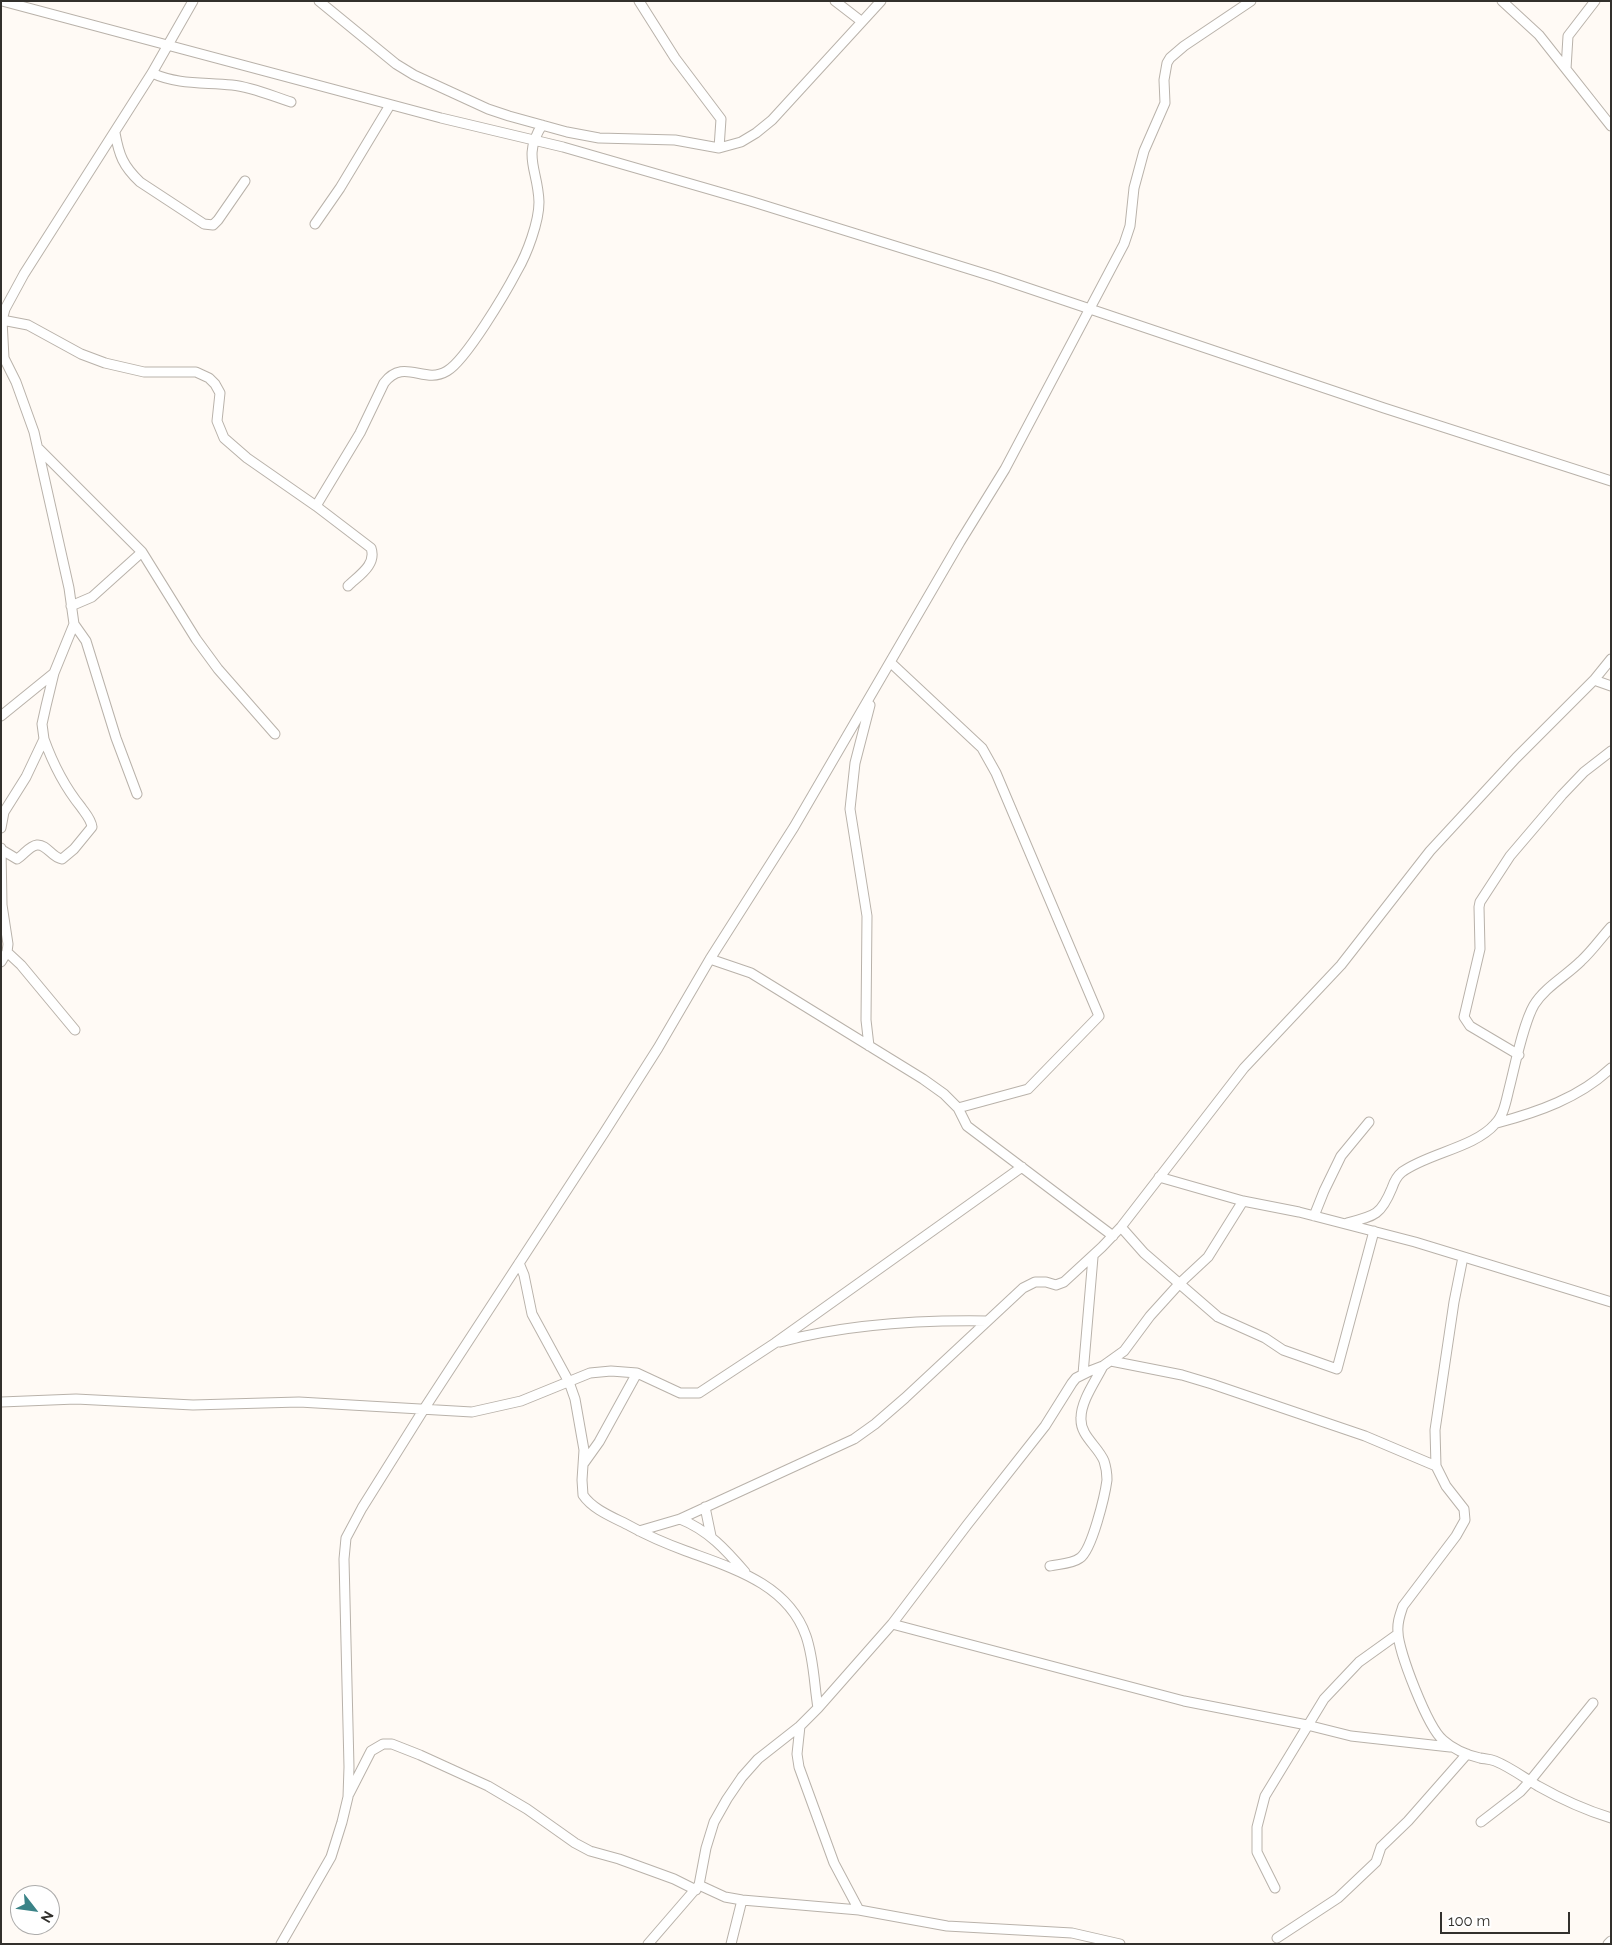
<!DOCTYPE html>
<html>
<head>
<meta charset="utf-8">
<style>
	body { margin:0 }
	#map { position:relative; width:1612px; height:1945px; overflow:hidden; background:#fffaf5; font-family:Raleway,sans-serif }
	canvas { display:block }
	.frame { position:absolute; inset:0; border:2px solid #32302c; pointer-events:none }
	.north { position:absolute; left:10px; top:1885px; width:50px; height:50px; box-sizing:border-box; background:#fff; border:1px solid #adacab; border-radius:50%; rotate:120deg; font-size:14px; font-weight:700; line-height:20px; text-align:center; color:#32302c }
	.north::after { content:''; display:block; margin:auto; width:18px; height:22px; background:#3a8387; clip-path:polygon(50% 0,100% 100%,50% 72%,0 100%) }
	.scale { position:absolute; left:1440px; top:1912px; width:130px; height:22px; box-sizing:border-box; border:2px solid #32302c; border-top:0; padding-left:6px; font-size:15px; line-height:18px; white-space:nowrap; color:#32302c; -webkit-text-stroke:4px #fff; paint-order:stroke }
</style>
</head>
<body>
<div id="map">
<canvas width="1612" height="1945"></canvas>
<div class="frame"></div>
<div class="north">N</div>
<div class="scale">100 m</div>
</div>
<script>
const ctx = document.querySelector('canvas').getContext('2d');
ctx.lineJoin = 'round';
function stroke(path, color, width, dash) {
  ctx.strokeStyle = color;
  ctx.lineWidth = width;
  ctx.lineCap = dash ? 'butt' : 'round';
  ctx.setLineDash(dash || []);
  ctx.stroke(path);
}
const minor = new Path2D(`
	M2 1 441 118 563 147 750 201 995 277 1384 408 1611 481
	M319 1 396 64 414 75 488 109 509 116 567 132 599 138 675 140 719 148 741 142 756 133 772 120 881 1
	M639 1 675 58 721 119 719 148
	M835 1 861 21
	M1502 1 1539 35 1611 126
	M1566 69 1568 36 1595 1
	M152 73C178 85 204 82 232 85 252 87 272 96 291 102
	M115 133C119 155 123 166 140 182L204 224 213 225 218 220 245 181
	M315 224 340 188 390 105
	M2 320 28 325 81 354 105 363 144 372H196L209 378 215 384 220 393 217 421 224 438 247 458 316 506 371 548C377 565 358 576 348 586
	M39 449 142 552 196 639 218 669 275 734
	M316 506 360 433 384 383C404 357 424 385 447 371 466 360 506 292 517 271 527 254 539 222 539 202 538 169 522 157 542 125
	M71 606 92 597 142 552
	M74 624 86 641 116 738 137 794
	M890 662 982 748 996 773 1099 1016 1028 1089 958 1108
	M1594 680 1611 686
	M1 716 54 673
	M1 828 4 812 26 777 44 739 42 724 46 706 54 673 74 624 69 588 34 432 16 382 4 358 2 320 5 309 24 274 152 73 193 1
	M2 850 17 859C24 855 29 846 37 845 47 844 52 858 62 859L74 849 92 827C91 819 85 813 81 807 64 786 53 764 44 739
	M7 952 21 965 75 1030
	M710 959 751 973 923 1079 944 1094 958 1108 967 1126 1113 1236
	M1 962 7 952 8 944 2 905 1 848
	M869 1046 866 1020 867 916 850 809 855 763 870 705
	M1519 1055 1470 1026 1464 1017 1480 949 1479 907 1480 902 1510 856 1562 795 1584 772 1611 751
	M1497 1123C1538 1112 1579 1098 1611 1068
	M1159 1177 1243 1201 1299 1212 1415 1242 1611 1302
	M1314 1216 1324 1191 1341 1156 1369 1122
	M1347 1223C1375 1216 1381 1215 1392 1188 1394 1182 1397 1176 1402 1172 1428 1153 1474 1148 1495 1124 1504 1115 1506 1101 1509 1089 1515 1066 1523 1024 1534 1005 1545 987 1566 976 1581 961 1592 951 1601 938 1611 927
	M1121 1227 1144 1253 1218 1317 1265 1338 1283 1350 1337 1369 1374 1231
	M1463 1257 1454 1302 1435 1430 1436 1466 1446 1486 1464 1509 1465 1520 1456 1536 1403 1606C1400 1615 1397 1622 1398 1632 1398 1651 1428 1728 1443 1740 1453 1749 1467 1755 1480 1758 1485 1759 1490 1759 1495 1761 1510 1767 1523 1777 1538 1786 1561 1799 1585 1810 1611 1818
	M519 1263 524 1275 532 1314 569 1382 575 1399 584 1450 582 1480 583 1495C593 1510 615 1518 630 1526 648 1536 667 1544 686 1551 732 1568 788 1584 806 1636 814 1659 814 1684 818 1708
	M780 1342C844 1325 921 1320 987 1321
	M1111 1361 1182 1375 1212 1384 1365 1436 1436 1466
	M1083 1374 1093 1257
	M1 1402 76 1399 193 1405 299 1402 472 1412 521 1401 590 1373 611 1371 637 1373 680 1393H699L775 1343 1022 1167
	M584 1463 599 1442 637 1373
	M705 1507 711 1536
	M680 1519C708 1530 726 1550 745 1572
	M639 1531 680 1519 854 1439 875 1424 905 1398 1023 1288 1035 1282H1046L1056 1285 1064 1282 1102 1247 1121 1227 1244 1068 1341 965 1430 851 1516 758 1594 680 1611 659
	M1050 1566C1059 1564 1072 1564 1080 1558 1092 1550 1105 1495 1107 1480 1107 1474 1106 1467 1104 1461 1098 1446 1080 1436 1081 1418 1081 1401 1095 1382 1103 1366
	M892 1624 1184 1701 1307 1725 1351 1736 1450 1747
	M800 1726 797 1754 799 1767 834 1863 859 1910
	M349 1794 371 1751 383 1744H392L420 1755 488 1786 527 1809 575 1843 590 1851 619 1859 674 1879 696 1890
	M1481 1822 1520 1792 1530 1781 1593 1703
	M699 1885 725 1897 742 1900 859 1910 947 1926 1072 1933 1120 1944
	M1275 1888 1257 1852V1827L1265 1796 1324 1699 1359 1662 1398 1634
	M1277 1938 1338 1898 1376 1862 1381 1847 1408 1821 1467 1754
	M281 1944 331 1857 342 1822 348 1797 349 1767 344 1559 346 1538 362 1508 424 1409 604 1133 658 1048 710 959 794 827 960 542 1005 469 1124 244 1130 226 1134 188 1144 151 1165 103 1164 80 1167 63 1170 58 1184 46 1251 1
	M648 1944 699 1885 706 1848 714 1822 727 1799 742 1777 758 1759 800 1726 818 1708 892 1624 967 1525 1045 1426 1072 1383 1076 1378 1090 1371 1103 1366 1124 1351 1150 1316 1179 1284 1208 1257 1243 1201
	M731 1944 742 1900
	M1608 1944 1611 1941`);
stroke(minor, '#b9b2aa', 11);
stroke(minor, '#fff', 9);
</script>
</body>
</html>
